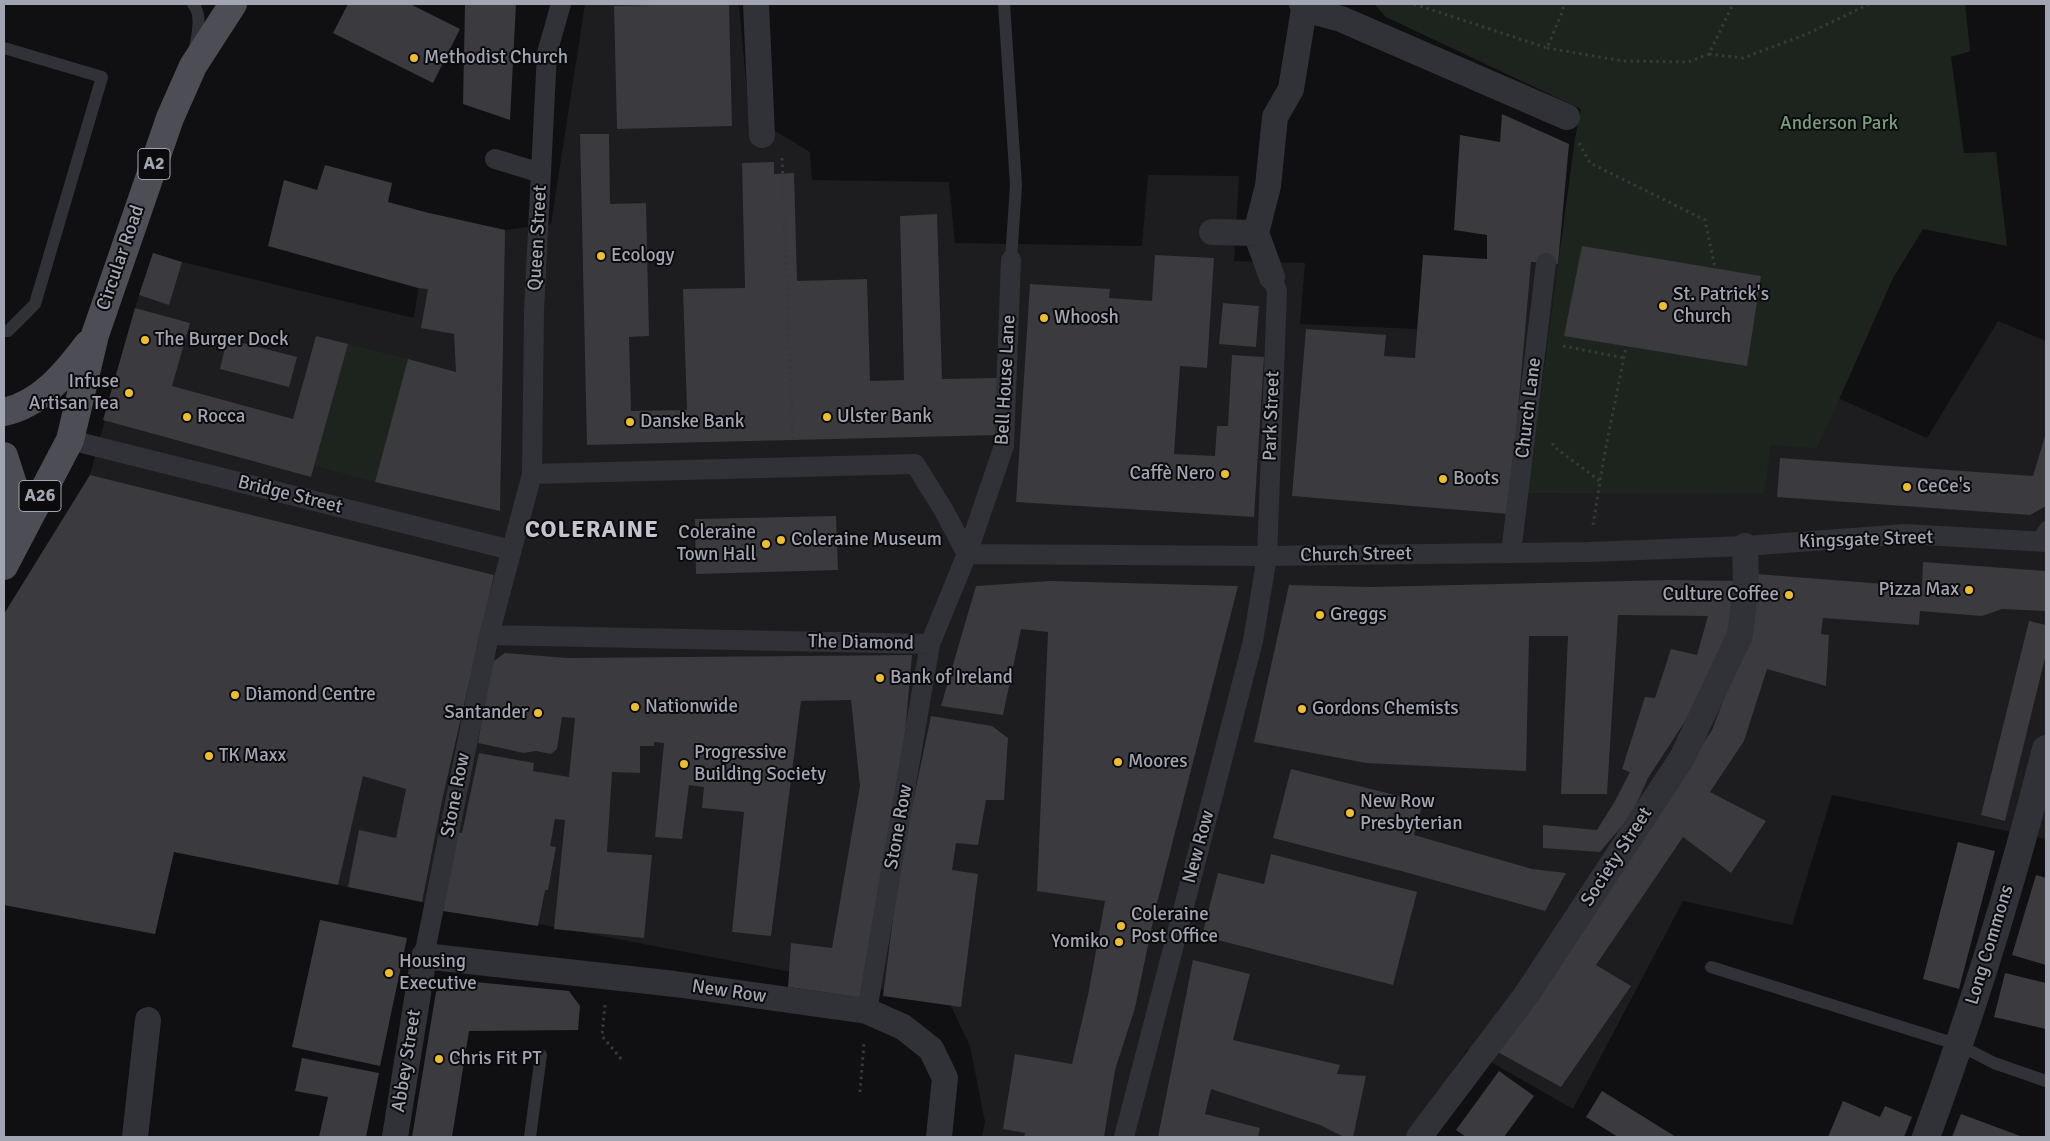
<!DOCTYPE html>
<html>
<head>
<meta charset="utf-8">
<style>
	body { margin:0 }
	#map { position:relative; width:2050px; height:1141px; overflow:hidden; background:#101012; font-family:Signika,sans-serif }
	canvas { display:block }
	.frame { position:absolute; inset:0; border:5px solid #a2a5b2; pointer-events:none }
</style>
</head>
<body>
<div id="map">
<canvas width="2050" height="1141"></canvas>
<div class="frame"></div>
</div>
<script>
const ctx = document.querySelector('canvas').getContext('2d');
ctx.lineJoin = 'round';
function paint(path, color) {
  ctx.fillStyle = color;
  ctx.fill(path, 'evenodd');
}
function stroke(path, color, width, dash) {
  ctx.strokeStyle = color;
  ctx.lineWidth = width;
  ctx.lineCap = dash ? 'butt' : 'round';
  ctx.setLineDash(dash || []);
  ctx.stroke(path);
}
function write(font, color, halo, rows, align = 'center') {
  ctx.font = font + ' Signika,sans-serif';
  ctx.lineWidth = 4;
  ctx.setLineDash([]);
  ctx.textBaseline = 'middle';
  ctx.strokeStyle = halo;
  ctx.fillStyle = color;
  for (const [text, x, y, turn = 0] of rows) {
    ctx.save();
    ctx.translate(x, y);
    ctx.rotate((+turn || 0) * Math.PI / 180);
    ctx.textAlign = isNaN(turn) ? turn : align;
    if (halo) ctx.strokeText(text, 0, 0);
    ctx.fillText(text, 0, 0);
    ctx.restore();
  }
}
paint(new Path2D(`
	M585 4H739L749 115 810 152 812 180 949 182 955 243 1142 246 1148 175 1239 176 1234 261 1305 263 1300 324 1417 329 1423 255 1558 264 1527 492 1771 444 1817 449 1838 398 1927 438 1998 321 2046 341V839L1832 795 1792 925 1683 901 1573 1109 1468 1049 1408 1137H982L985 1122 970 1046 949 1002 422 902 174 852 155 934 4 905V614L90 475 135 308 153 253 182 262 414 318 429 213 505 230 551 224Z`), '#1d1c1f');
paint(new Path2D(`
	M1374 4H1965L1970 51 1951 57 1964 153 1996 152 2007 246 1923 229 1893 278 1817 449 1771 445 1764 494 1527 493 1575 139 1581 109 1386 17Z
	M348 344 408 359 375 482 314 466Z`), '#1d241e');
paint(new Path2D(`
	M348 4H410L460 29 433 83 333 33Z
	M465 4H516L510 120 463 104Z
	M693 4H729L732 126 617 129 614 6Z
	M1502 114 1569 144 1558 264 1531 262 1509 514 1292 496 1306 329 1386 335 1384 356 1415 358 1423 255 1487 259V235L1454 230 1460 135 1500 142Z
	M580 134H609L610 204 646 203 649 336 629 337 631 411 687 410 683 289 745 288 742 163 774 162V174L794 173 797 281 867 279 870 381 904 380 900 216 937 214 942 379 997 378 998 435 587 445Z
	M325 165 392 183 388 202 429 213 505 230 500 511 375 482 408 359 456 372 454 334 421 328 428 289 418 288 268 246 284 180 317 190Z
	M1582 246 1761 276 1747 366 1564 336Z
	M153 253 182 262 169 305 139 295Z
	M1155 255 1214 258 1207 368 1180 366 1174 454 1215 456 1217 426H1228L1232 355 1264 357 1254 517 1016 502 1030 284 1110 289 1109 298 1152 301Z
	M1223 303 1259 306 1256 347 1219 344Z
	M135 308 190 323 172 386 293 419 316 336 348 344 311 477 103 420Z
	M227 339 297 357 289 387 220 369Z
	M2046 433V506L2030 515 1777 497 1780 458 2033 476Z
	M90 475 494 575 443 796 422 902 348 887 359 830 396 838 406 789 363 776 338 885 174 852 155 934 4 905V614Z
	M836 516 838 570 696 574 695 519Z
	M1923 562 2046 571V611L2002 609 1982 616 1920 611 1919 625 1823 618 1821 634 1829 635 1826 686 1767 669 1744 741 1710 792 1766 821 1731 873 1683 837 1596 965 1631 986 1561 1087 1496 1051 1712 730 1733 675 1757 574 1922 587Z
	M1668 580 1739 581V617L1693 709 1648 778 1632 814 1600 852 1543 848V825L1597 830 1615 801 1630 772 1622 769 1645 697 1655 698 1671 649 1697 655 1708 616 1618 615 1607 794H1561L1568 636H1529L1526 771 1366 763 1254 742 1289 585 1371 587Z
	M1050 581 1238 586 1156 907 1135 1008 1115 1070 1104 1137H1024L1025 1133 1003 1129 1015 1054 1072 1064 1088 995 1105 901 1037 891 1048 632 1021 629 1003 715 941 706 976 586Z
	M2029 621 2046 625V654L2005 821 1981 815Z
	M505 653 568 658 912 655 900 790 863 998 788 987 791 943 832 948 860 786 851 700 801 701 771 936 732 932 744 812 702 808 704 787 689 785 682 839 655 837 664 743 654 742V746H640V773L612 772 607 852 652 855 644 938 554 929 565 820 555 819 550 846 556 847 548 890H545L538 926 443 911 456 832 462 833 479 753 534 763 533 771 569 777 575 718 562 717 557 749 551 754 536 751 524 753 478 743 491 663Z
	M931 716 992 726 1008 738 1004 800H986L978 845 956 843 952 870 978 874 961 1007 883 996 900 864Z
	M1291 769 1423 802 1414 835 1532 869 1566 873 1545 911 1405 872 1273 838Z
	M1958 842 1995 851 1959 989 1923 979Z
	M1271 854 1417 892 1393 985 1202 936 1218 873 1264 884Z
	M2036 875 2046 878V965L2012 955Z
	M320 920 407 938 380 1066 292 1047Z
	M1193 960 1250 974 1233 1040 1340 1065 1337 1074 1366 1076 1353 1137H1344L1320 1125 1211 1089 1205 1114 1260 1128 1258 1137H1158Z
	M2005 973 2046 983V1029L1994 1017Z
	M454 980 569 991 580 1006 578 1030 469 1031 452 1137H412L436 992Z
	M302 1058 379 1073 366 1137H319L328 1097 295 1091Z
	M1499 1071 1534 1096 1504 1137H1466L1456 1130Z
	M1602 1091 1676 1137H1618L1586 1117Z
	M1843 1101 1880 1117 1885 1106 1912 1117 1904 1137H1828Z
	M1961 1114 2023 1137H1952Z`), '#3a3a3f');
stroke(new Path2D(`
	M1414 4 1547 48 1563 10V4
	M1547 48 1623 61 1688 62 1709 54 1733 4
	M1709 54 1743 58 1807 34 1869 4
	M1579 143 1590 163 1705 220 1715 268
	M782 158 793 442
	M1563 346 1624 358
	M1553 443V446L1600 481
	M1593 525 1604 457 1626 347
	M605 1005 602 1036 622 1060
	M860 1092 864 1043`), '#37393d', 3, [2.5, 4]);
stroke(new Path2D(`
	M193 4C203 16 197 35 195 49
	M1004 4 1016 185 1011 260
	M4 48 102 77 35 304 8 331H4
	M2035 542 2046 527
	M1711 967 1959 1045 1994 1063 2046 1081
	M530 1137 541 1055`), '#313237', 12);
stroke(new Path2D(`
	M495 159 541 173
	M1011 260 1004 446 967 554 1267 556 1589 552 1745 546 1906 534 2046 542
	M70 440 511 550
	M915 464 943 509 967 554 930 644 489 635 532 474Z
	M532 474 534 311 547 53 561 4
	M1511 553 1546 263
	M424 956 489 635
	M867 1011 930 644
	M1124 1137 1253 641 1267 556 1277 291 1272 277`), '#313237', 20);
stroke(new Path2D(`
	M756 4 762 135
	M1304 9 1341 19 1567 117
	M1212 232 1256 233
	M1272 277 1256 233 1268 186 1275 117 1291 89 1304 9 1302 4
	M135 1137 148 1020
	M395 1137 424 956 675 984 867 1011 903 1027 931 1049 945 1078 939 1137
	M1419 1137 1527 994 1682 758 1740 635 1746 584 1745 546`), '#313237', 26);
stroke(new Path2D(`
	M1926 1137C1973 1010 2013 880 2046 749`), '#313237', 28);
stroke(new Path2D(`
	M4 412C41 404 66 373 88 344
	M4 456 15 490 18 514 14 539
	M4 566 70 440 95 335 170 118 193 66 233 4`), '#4d4e55', 28);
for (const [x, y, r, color] of [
	[414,58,5,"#edbe2d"],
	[601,256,5,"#edbe2d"],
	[1663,306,5,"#edbe2d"],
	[1044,318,5,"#edbe2d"],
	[145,340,5,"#edbe2d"],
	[129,393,5,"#edbe2d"],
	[187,417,5,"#edbe2d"],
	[827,417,5,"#edbe2d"],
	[630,422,5,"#edbe2d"],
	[1225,474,5,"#edbe2d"],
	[1443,479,5,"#edbe2d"],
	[1907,487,5,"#edbe2d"],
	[781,540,5,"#edbe2d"],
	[766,544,5,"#edbe2d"],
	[1969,590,5,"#edbe2d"],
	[1789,595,5,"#edbe2d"],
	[1320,615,5,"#edbe2d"],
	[880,678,5,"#edbe2d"],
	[235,695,5,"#edbe2d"],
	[635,707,5,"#edbe2d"],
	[1302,709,5,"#edbe2d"],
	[538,713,5,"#edbe2d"],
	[209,756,5,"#edbe2d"],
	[1118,762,5,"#edbe2d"],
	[684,764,5,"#edbe2d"],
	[1350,813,5,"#edbe2d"],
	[1121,926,5,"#edbe2d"],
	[1119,942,5,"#edbe2d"],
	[389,973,5,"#edbe2d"],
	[439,1059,5,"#edbe2d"]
]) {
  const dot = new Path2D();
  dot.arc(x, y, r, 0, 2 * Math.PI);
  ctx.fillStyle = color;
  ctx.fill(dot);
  stroke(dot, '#0b0b0d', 2);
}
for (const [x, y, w] of [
	[154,164,32],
	[40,496,42]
]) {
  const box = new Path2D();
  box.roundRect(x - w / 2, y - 15.5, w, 31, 4);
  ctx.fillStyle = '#0b0b0d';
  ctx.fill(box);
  stroke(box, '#a2a5b2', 1);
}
write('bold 18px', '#a2a5b2', null, [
	["A2",154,164],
	["A26",40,496]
]);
write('19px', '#a2a5b2', '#0b0b0d', [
	["Methodist Church",424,58],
	["Ecology",611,256],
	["St. Patrick's",1673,295],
	["Church",1673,317],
	["Whoosh",1054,318],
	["The Burger Dock",155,340],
	["Infuse",119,382,"right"],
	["Artisan Tea",119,404,"right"],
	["Rocca",197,417],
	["Ulster Bank",837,417],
	["Danske Bank",640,422],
	["Caffè Nero",1215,474,"right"],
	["Boots",1453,479],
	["CeCe's",1917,487],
	["Coleraine",756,533,"right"],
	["Town Hall",756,555,"right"],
	["Coleraine Museum",791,540],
	["Pizza Max",1959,590,"right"],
	["Culture Coffee",1779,595,"right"],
	["Greggs",1330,615],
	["Bank of Ireland",890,678],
	["Diamond Centre",245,695],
	["Nationwide",645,707],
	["Gordons Chemists",1312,709],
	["Santander",528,713,"right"],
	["Progressive",694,753],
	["Building Society",694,775],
	["TK Maxx",219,756],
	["Moores",1128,762],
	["New Row",1360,802],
	["Presbyterian",1360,824],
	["Coleraine",1131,915],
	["Post Office",1131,937],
	["Yomiko",1109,942,"right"],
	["Housing",399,962],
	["Executive",399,984],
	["Chris Fit PT",449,1059]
], 'left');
write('19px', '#799d7e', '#0b0b0d', [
	["Anderson Park",1839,124]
]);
write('19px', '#a2a5b2', '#0b0b0d', [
	["Queen Street",538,238,-87],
	["Circular Road",121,258,-71],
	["Bell House Lane",1006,380,-87],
	["Church Lane",1529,408,-83],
	["Park Street",1272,416,-88],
	["Bridge Street",290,495,14],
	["Kingsgate Street",1866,540,-2],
	["Church Street",1356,555,-1],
	["The Diamond",861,643,1],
	["Stone Row",456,795,-79],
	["Stone Row",899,827,-80],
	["New Row",1199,847,-75],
	["Society Street",1617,857,-57],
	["Long Commons",1990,945,-73],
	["New Row",729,992,8],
	["Abbey Street",407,1061,-81]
]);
ctx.letterSpacing = '1px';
write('bold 24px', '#c3c5ce', '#0b0b0d', [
	["COLERAINE",592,531]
]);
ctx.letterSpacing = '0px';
</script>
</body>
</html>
